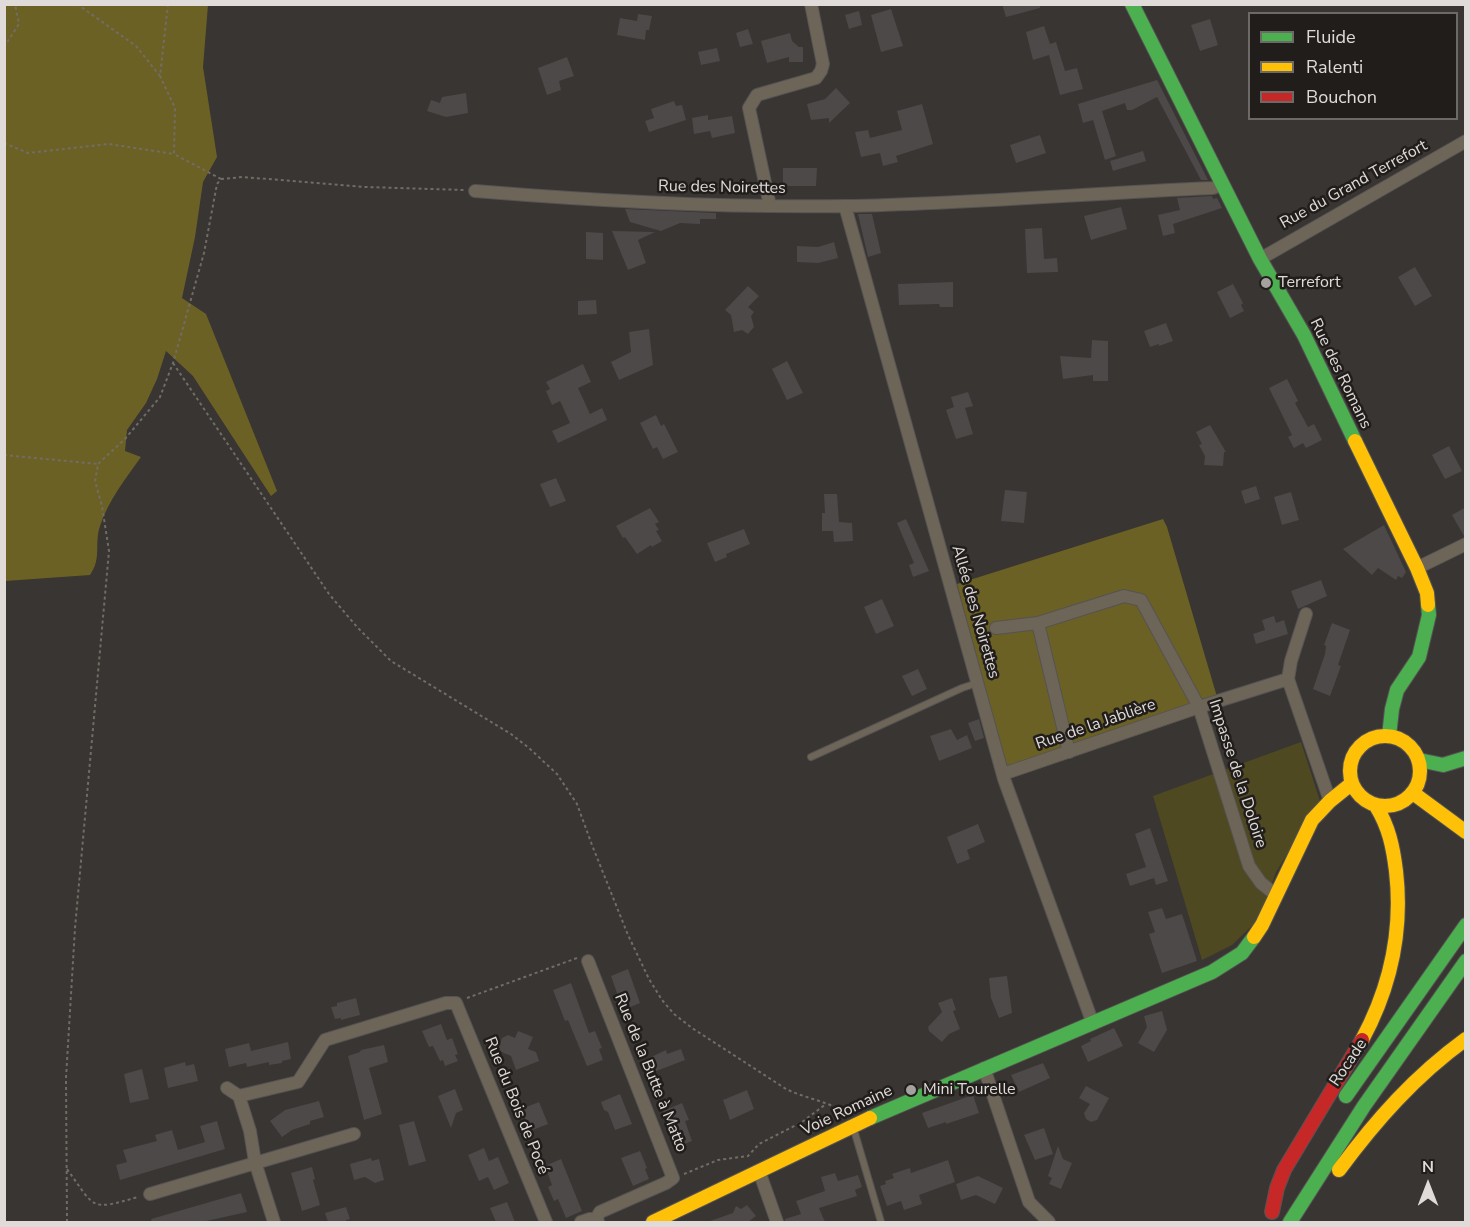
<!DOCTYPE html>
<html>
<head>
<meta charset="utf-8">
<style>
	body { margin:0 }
	#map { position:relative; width:1470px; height:1227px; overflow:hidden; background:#383533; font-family:"Nunito Sans",sans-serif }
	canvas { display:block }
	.frame { position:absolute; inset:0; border:6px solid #e0dbd9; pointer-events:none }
	.legend { position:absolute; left:1248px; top:12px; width:210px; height:108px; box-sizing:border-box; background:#201d1b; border:2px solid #6d6967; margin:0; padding:8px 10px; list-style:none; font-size:18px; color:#e0dbd9 }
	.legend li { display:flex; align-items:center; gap:12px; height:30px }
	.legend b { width:30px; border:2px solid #6d6967 }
	.north { position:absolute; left:1398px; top:1155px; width:60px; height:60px; -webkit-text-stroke:4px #201d1b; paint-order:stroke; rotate:0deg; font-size:16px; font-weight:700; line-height:24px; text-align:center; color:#e0dbd9 }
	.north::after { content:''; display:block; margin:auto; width:21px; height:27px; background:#e0dbd9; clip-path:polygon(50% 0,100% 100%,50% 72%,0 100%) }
</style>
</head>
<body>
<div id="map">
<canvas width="1470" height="1227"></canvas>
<div class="frame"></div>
<ul class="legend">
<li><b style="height:8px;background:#4caf50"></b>Fluide</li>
<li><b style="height:8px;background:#ffc107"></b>Ralenti</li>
<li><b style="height:8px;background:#c62828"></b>Bouchon</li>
</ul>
<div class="north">N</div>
</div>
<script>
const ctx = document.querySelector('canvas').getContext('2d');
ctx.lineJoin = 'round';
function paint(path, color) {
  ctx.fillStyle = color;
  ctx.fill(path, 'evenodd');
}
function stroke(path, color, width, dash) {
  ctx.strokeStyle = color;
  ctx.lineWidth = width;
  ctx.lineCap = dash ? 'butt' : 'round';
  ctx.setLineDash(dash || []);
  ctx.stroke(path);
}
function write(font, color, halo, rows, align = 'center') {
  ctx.font = font + ' "Nunito Sans",sans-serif';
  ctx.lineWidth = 5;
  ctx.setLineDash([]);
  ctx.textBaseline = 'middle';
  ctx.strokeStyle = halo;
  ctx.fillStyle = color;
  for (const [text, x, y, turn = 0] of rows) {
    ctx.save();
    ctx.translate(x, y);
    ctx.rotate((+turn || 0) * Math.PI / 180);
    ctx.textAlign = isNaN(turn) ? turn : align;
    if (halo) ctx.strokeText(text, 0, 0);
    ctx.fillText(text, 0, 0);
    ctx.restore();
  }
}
paint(new Path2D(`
	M1301 742 1320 801 1276 872 1259 919 1232 945 1202 960 1153 796Z`), '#4f4922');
paint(new Path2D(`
	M5 4 208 5 203 67 217 157 203 182 195 237 182 298 206 314 277 491 271 496 193 376 166 351 157 379 146 403 127 430 125 451 141 457C126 478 108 501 100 526 94 544 102 558 90 575L5 581Z
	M1163 519 1167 527 1220 707 1009 779 957 584Z`), '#6c6125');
paint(new Path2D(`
	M1002 4H1040V8L1006 17Z
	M891 9 903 46 881 52 871 15Z
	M859 11 862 25 849 29 845 15Z
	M638 14 652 16 649 30H646L645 40 617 35 620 18 637 21Z
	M1210 19 1218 45 1200 51 1191 25Z
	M1044 26 1050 44 1056 42 1065 71 1077 68 1083 89 1060 95 1049 55 1033 60 1026 32Z
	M748 29 753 44 740 47 736 33Z
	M790 33 792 41 799 47H803V62H789V57L767 63 761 41Z
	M717 48 720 61 701 65 698 52Z
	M567 57 574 76 559 81 561 90 547 95 538 68Z
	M1157 80 1208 180H1201L1157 97 1132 110H1127L1125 103 1102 111 1116 156 1105 160 1093 120 1083 123 1078 104Z
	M836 88 850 103 829 123V118L811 120 807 104 825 99Z
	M466 93 468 113 446 117 427 111 431 100 440 103 442 97Z
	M674 101 676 106 682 105 686 120 649 132 645 121 654 118 651 109Z
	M922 104 933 144 896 156 898 162 883 166 880 153 861 157 855 132 868 130 870 138 902 130 897 111Z
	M708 115V120L732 116 735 133 712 138 710 131 694 134 692 118Z
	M1040 135 1046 153 1016 163 1010 145Z
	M1143 151 1146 161 1113 171 1110 161Z
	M783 168H817L816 186H783Z
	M1212 196 1213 199 1217 198 1222 208 1173 224 1175 233 1163 236 1158 215 1180 210 1177 198Z
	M1121 207 1127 229 1091 240 1084 216Z
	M625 209 716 213V219H700V224L680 223 661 231 630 222Z
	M858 214H872L881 253 868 257Z
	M1042 228 1044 259 1057 258 1058 272 1027 273 1025 229Z
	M612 231 655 232 638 240 646 263 628 270Z
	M586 232 603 233V260L586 259Z
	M834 242 838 258 818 263 797 262V246L818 247Z
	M1415 267 1432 296 1415 306 1398 277Z
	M953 282V307H940L939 304 899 305 898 284Z
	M1233 284 1243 303 1241 305 1244 311 1230 318 1217 292Z
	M748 286 759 296 748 307 754 312 751 316 754 327 748 334 742 330 734 332 731 315 725 310Z
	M596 300 597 314 578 315V301Z
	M1166 323 1173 341 1159 346V344L1150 347 1144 331Z
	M649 329 653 365 619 380 611 362 631 352 629 332Z
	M1092 340 1108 341V381H1093V375L1063 379 1060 356 1091 358Z
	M787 361 803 393 787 400 772 369Z
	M583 364 591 382 578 388 590 414 602 408 607 420 558 443 552 431 570 423 560 401 552 405 546 391 550 389 546 382Z
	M1287 379 1298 401 1295 403 1308 427 1314 424 1322 440 1306 448 1303 443 1294 448 1288 437 1292 435 1269 388Z
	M968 392 973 406 965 408 973 434 956 439 946 410 954 407 951 397Z
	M656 415 661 426 664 424 678 452 663 459 657 447 653 449 640 423Z
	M1210 425 1226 452H1224L1223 466 1204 465 1205 456 1199 445 1202 444 1196 432Z
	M1449 446 1462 471 1445 479 1432 455Z
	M556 478 566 501 550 507 540 484Z
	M1256 486 1260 499 1245 504 1241 491Z
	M1005 490 1027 492 1024 523 1001 521Z
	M1291 492 1299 520 1282 525 1274 497Z
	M824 494H837L839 522 852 523 853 541 834 542 833 531H822V513H825Z
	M1466 507V536H1464L1452 515Z
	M650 508 659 522 655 524 659 530 656 531 662 541 652 547 651 545 637 554 625 537 623 538 616 526Z
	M906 519 929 571 913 577 909 565 914 563 897 523Z
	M1384 525 1406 572 1402 578 1398 576 1396 580 1378 568 1372 575 1343 549Z
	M744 529 750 544 726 554 727 557 715 562 707 543Z
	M1321 580 1327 596 1298 609 1291 591Z
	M882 599 894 626 876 634 864 607Z
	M1274 616 1276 623 1284 620 1288 634 1256 644 1253 634 1265 630 1262 620Z
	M1332 623 1350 630 1338 665 1341 666 1330 696 1313 689 1325 654 1326 646 1324 645Z
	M918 669 927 689 912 696 902 676Z
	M979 719 984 738 975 741 968 723Z
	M951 729 957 740 967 735 972 748 939 761 930 736Z
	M978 824 985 842 967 850 970 859 957 864 947 837Z
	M1150 828 1168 881 1156 885 1154 878 1130 886 1126 874 1146 867 1135 834Z
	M1162 908 1166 919 1182 914 1197 961 1162 973 1149 934 1155 932 1148 912Z
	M628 969 640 1003 623 1010 611 976Z
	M1007 976 1012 1013 999 1018 991 998 989 978Z
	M571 983 589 1033 595 1031 602 1048 599 1049 603 1060 587 1066 568 1020 565 1021 553 990Z
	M356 998 360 1015 341 1020V1018L335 1019 331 1007 337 1006V1003Z
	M952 998 956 1010 953 1011 960 1029 949 1034 942 1042 929 1031 928 1027 942 1012 938 1003Z
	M1162 1011 1167 1030 1154 1052 1138 1043 1147 1027 1144 1016Z
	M441 1024 447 1040 452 1038 458 1054 455 1055 458 1061 445 1066 443 1060 440 1061 433 1046 429 1047 422 1031Z
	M1114 1028 1123 1046 1088 1062 1081 1046 1091 1041 1090 1039Z
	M518 1031 533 1037 528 1049 536 1052 539 1061 516 1070 511 1056 497 1050 502 1038 508 1035 515 1038Z
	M288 1042 291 1059 282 1061V1063L269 1065V1062L247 1067 246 1063 229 1067 225 1049 249 1043 251 1051Z
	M384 1045 388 1062 369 1068 382 1114 364 1120 348 1056 360 1052 361 1050Z
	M681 1049 685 1060 654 1072 649 1058 666 1050 667 1054Z
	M185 1062 186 1066 194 1064 198 1081 168 1088 164 1068Z
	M1043 1063 1050 1078 1019 1092 1011 1075Z
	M142 1069 149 1099 130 1103 124 1074Z
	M1086 1086 1109 1098 1097 1120 1091 1122 1086 1119 1084 1113 1090 1104 1079 1098Z
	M455 1089 463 1110 456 1113 451 1128 438 1096Z
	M747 1090 754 1109 730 1120 723 1100Z
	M620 1094 632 1124 615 1130 608 1112 604 1110 601 1102Z
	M973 1095 979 1113 946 1124V1122L928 1128 922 1113Z
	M319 1101 324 1117 310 1121V1124L292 1130 282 1137 270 1121 285 1110Z
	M539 1102 548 1124 530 1131 521 1109Z
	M682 1103 689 1120 685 1121 692 1141 677 1147 663 1111Z
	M217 1121 225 1149 120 1180 116 1165 127 1162 123 1150 157 1141 155 1135 172 1130 178 1150 205 1142 200 1126Z
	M414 1121 426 1161 409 1166 399 1125Z
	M1044 1128 1053 1154 1035 1160 1024 1135Z
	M1058 1146 1063 1159 1072 1163 1061 1189 1049 1184 1052 1178 1048 1176Z
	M484 1148 489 1161 498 1157 509 1183 494 1190 488 1177 479 1181 468 1155Z
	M640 1151 647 1168 645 1169 649 1179 633 1186 621 1158Z
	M371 1158 372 1161 379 1159 384 1180 375 1183 365 1177 354 1180 350 1164Z
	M561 1159 582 1211 566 1218 558 1199 554 1201 548 1187 552 1185 545 1166Z
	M948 1160 955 1182 919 1195 922 1204 904 1210 901 1201 887 1206 880 1186 886 1184 885 1181 894 1178 892 1174 910 1168 911 1173Z
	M312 1167 315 1179 313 1180 320 1205 302 1211 291 1173Z
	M835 1173 838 1181 858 1175 862 1187 855 1190 857 1196 819 1208 825 1222H785V1219L801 1214 796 1201 825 1191 821 1177Z
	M978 1176 1003 1188 995 1204 976 1195 961 1200 956 1184Z
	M241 1193 247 1212 202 1222H152L151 1219Z
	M507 1202 515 1222H496L490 1208Z
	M747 1205 756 1216 748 1222H710V1221L733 1213 736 1206 741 1209Z
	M346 1207 350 1219 346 1220 347 1222H328L325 1213Z`), '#4c4948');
const lane = new Path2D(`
	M811 757 962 688 977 683
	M854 1130 881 1222`);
const street = new Path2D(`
	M475 191C598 201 723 208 846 206 969 204 1091 193 1213 188L1223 184
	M770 206 749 108 757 95 816 78 821 71 823 64 811 4
	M845 206 1004 779 1092 1021
	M1260 259 1466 141
	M1417 568 1466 544
	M1306 614 1291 661 1288 679 1330 801
	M1038 623 1069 752
	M996 628 1038 623 1124 596 1141 600 1199 707 1249 866 1261 883 1276 895
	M1003 774 1199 707 1288 679
	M588 961 673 1178 666 1183 600 1212 596 1219 598 1222
	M984 1068 1029 1202 1049 1222
	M227 1088 239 1096 298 1082 325 1040 446 1003H456L546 1222
	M239 1096 250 1131 255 1162 274 1222
	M759 1171 777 1222
	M150 1194 354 1134
	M581 1222 590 1219H596`);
const fast = new Path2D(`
	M1132 4 1260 259 1304 335 1355 441
	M1389 736 1392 709 1397 690 1419 657 1429 615 1428 605
	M1419 760 1443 765 1466 758
	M1346 1096 1466 925
	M870 1118 1212 972 1242 953 1254 937
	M1290 1222 1364 1106 1466 961`);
const slow = new Path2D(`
	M1355 441 1417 568 1427 593 1428 605
	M1350 771a35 35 0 1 1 70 0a35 35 0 1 1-70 0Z
	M1413 793 1466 832
	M1254 937 1262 925 1312 820 1330 801 1351 784
	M1362 1040C1390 988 1403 931 1396 871 1393 847 1389 827 1376 806
	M1339 1170C1376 1120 1415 1076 1466 1039
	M653 1222 870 1118`);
const jam = new Path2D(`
	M1272 1212 1277 1188 1284 1170 1362 1040`);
stroke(lane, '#555352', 8);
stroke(street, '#555352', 14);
stroke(fast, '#555352', 16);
stroke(slow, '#555352', 16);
stroke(jam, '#555352', 16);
stroke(new Path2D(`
	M77 4 136 46 160 76
	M168 4 160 76 175 108 174 154 221 179
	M4 47 19 24 15 4
	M4 143 28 153 109 144 174 154
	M221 179 243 177 365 187 464 190
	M173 363 329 594 357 627 391 661 511 734 529 748 557 774 577 804 592 845 628 935 649 979 662 1000 674 1014 692 1028 786 1089C804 1098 827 1101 844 1112
	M4 455 98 464
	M467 998 577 958
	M67 1169C96 1209 89 1211 138 1197
	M684 1174 718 1160 748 1156 759 1144 802 1122 826 1104
	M67 1222 66 1078 75 928 109 551 102 506 95 481 98 464 125 439 160 397 173 363 204 253 217 184 221 179`), '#726c64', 2, [3, 3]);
stroke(lane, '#6e6559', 6);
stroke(street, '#6e6559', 12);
stroke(fast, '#4caf50', 14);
stroke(slow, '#ffc107', 14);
stroke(jam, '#c62828', 14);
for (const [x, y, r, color] of [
	[1266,283,6,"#a5a19f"],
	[911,1090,6,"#a5a19f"]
]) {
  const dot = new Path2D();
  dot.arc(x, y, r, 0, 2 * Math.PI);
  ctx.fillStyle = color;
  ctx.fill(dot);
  stroke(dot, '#201d1b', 2);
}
write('16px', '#e0dbd9', '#201d1b', [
	["Rue du Grand Terrefort",1354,185,-29],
	["Rue des Noirettes",722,188,1],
	["Rue des Romans",1340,374,64],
	["Allée des Noirettes",975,612,74],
	["Rue de la Jablière",1096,725,-19],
	["Impasse de la Doloire",1237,774,72],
	["Rocade",1349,1063,-56],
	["Rue de la Butte à Matto",650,1073,68],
	["Rue du Bois de Pocé",516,1106,68],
	["Voie Romaine",847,1111,-25]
]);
write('16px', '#e0dbd9', '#201d1b', [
	["Terrefort",1278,283],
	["Mini Tourelle",923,1090]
], 'left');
</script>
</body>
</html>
